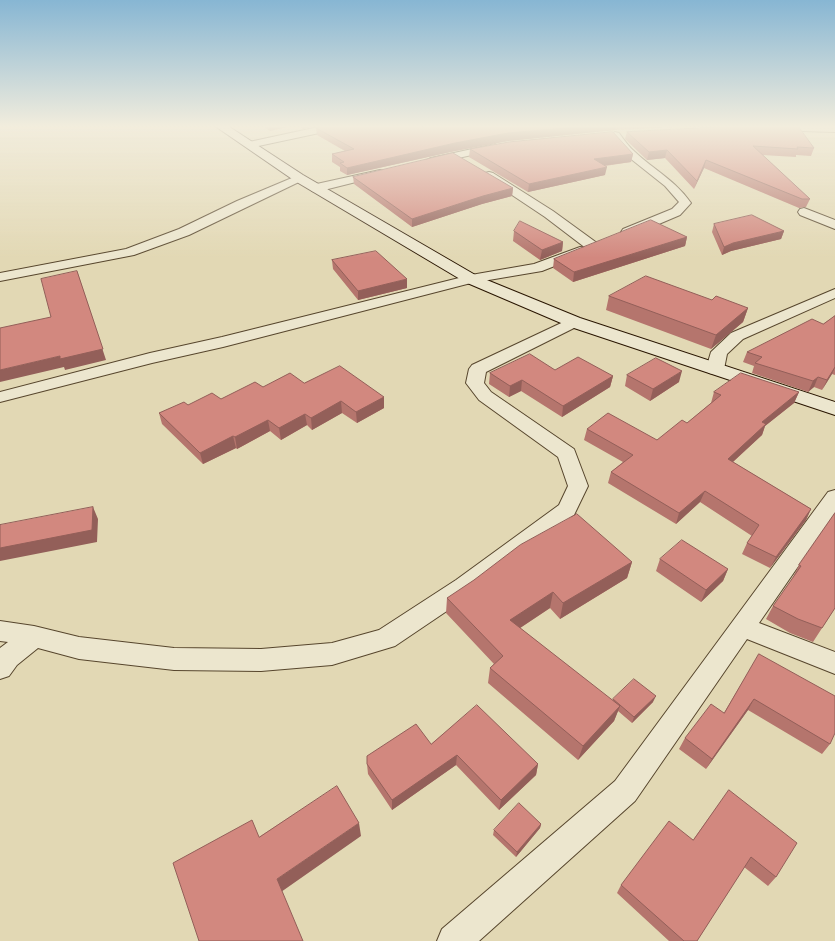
<!DOCTYPE html>
<html>
<head>
<meta charset="utf-8">
<style>
	body { margin:0 }
	canvas { display:block; background:#e2d8b4 }
</style>
</head>
<body>
<canvas width="835" height="941"></canvas>
<script>
const ctx = document.querySelector('canvas').getContext('2d');
ctx.lineJoin = 'round';
function stroke(path, color, width, dash) {
  ctx.strokeStyle = color;
  ctx.lineWidth = width;
  ctx.lineCap = dash ? 'butt' : 'round';
  ctx.setLineDash(dash || []);
  ctx.stroke(path);
}
function paint(path, color) {
  ctx.fillStyle = color;
  ctx.fill(path, 'evenodd');
}
const street = new Path2D(`
	M323 126H343L338 129 249 148 244 145 249 142Z
	M768 126H835V132L772 130 768 129Z
	M615 132 619 133C624 140 629 147 635 152 654 170 676 181 691 203L680 215 633 235H623L621 232 623 229 672 209 679 202 665 186 626 155 610 135Z
	M495 144 500 147 499 149 431 164 425 161 431 158Z
	M380 170 384 171 386 173 384 175 316 192 312 191 310 188 312 185Z
	M489 172 493 173 553 211 597 243 599 246 597 249H587L545 217 485 177 483 175 485 173Z
	M299 175 303 176 305 178 303 180 189 235 134 255 0 281V273L126 249 179 229 237 201Z
	M804 208 835 220V229L800 215 798 212 800 209Z
	M580 247 585 248 587 251 585 254 542 271 471 283 223 347 152 363 0 402V392L150 353 222 337 471 275 534 264Z
	M835 289V298L743 339 727 354 724 369 721 373 715 374 709 373 706 369 711 352 731 333Z
	M574 317 580 319 582 322 580 325 486 372 484 383 491 392 574 449 588 486 574 515 472 594 395 646 332 665 261 671 174 670 79 659 38 648 17 665 9 676 0 679V648L8 642 0 641V621L34 626 79 637 174 648 261 649 332 643 379 630 456 580 559 505 568 486 558 457 479 400 466 383 469 369 472 365Z
	M835 490V513L759 623 835 652V674L747 639 635 801 479 941H437L442 929 615 781 828 492Z`);
const secondary = new Path2D(`
	M215 126H228L303 175 477 276 580 318 835 402V415L568 326 465 282 295 181Z`);
stroke(street, '#57462d', 2);
stroke(secondary, '#291500', 2);
paint(street, '#ece6ce');
paint(secondary, '#ece6ce');
paint(new Path2D(`
	M262 126H291L270 131Z
	M298 126H315L303 129Z
	M434 126H699L615 130 508 141 455 151 347 175 340 171V167L332 162V154L345 151 317 135 316 128 422 127Z
	M627 132 814 148 811 156 796 155V157L762 155 810 199 806 207 799 208 704 168 694 189 665 158 647 160 625 139Z
	M470 149 633 154 631 162 605 166V175L528 192 469 157Z
	M353 177 513 188 512 196 482 204 412 227 354 184Z
	M714 224 784 231 781 239 731 251 722 255 712 232Z
	M514 231 563 242 562 251 540 260 513 241Z
	M687 237 685 246 573 282 553 268 554 259Z
	M332 260 407 288 358 300 333 269Z
	M609 296 748 308 743 322 711 349 606 310Z
	M835 316V375L832 374 822 390 814 387 808 392 752 373 754 366 743 362 747 352 823 324Z
	M555 370 613 376 610 387 562 417 521 391 509 397 489 384 490 373Z
	M627 375 679 382 650 401 625 386Z
	M263 387 384 397V408L357 423 342 413 312 430 307 425 281 440 270 431 237 449 236 448 203 464 162 424 159 413 188 405 221 399Z
	M714 392H799L794 403 765 426 762 435 733 462 811 509 806 520 770 568 742 554 747 543 752 536 700 502 676 524 608 483 611 472 623 462 584 440 587 429 657 440 687 423 711 403Z
	M835 513V608L813 642 790 633 766 619 773 606 792 579 799 565Z
	M660 559 728 569 723 581 701 602 656 571Z
	M632 562 627 578 560 619 550 608 520 628 612 701 613 699 653 702 632 723 618 711 614 721 578 760 488 683 490 668 494 664 446 613 447 598Z
	M759 654 830 744 822 754 748 710 706 769 679 749 685 738 724 713Z
	M431 744 538 764 536 775 499 810 456 765 392 810 368 774 367 764Z
	M729 790 776 877 768 886 744 867 697 941H669L617 893 621 885 693 840Z
	M541 824 540 828 516 857 493 835 494 830Z`), '#b5756d');
paint(new Path2D(`
	M269 126H291L270 131Z
	M303 126H315L303 129Z
	M588 126H616L615 130 508 141 455 151 347 175V168L455 143 508 133Z
	M667 150 665 158 647 160 649 152Z
	M633 154 631 162 593 167 594 159Z
	M706 160 704 168 694 189 697 181Z
	M607 167 605 175 528 192 529 184Z
	M513 188 512 196 482 204 412 227V219L483 196Z
	M784 231 781 239 731 251 722 255 724 247 733 243Z
	M687 237 685 246 573 282 574 272Z
	M563 242 562 251 540 260 542 250Z
	M77 271 106 360 65 370 64 367 0 382V370L60 356Z
	M407 279V288L358 300V291Z
	M748 308 743 322 711 349 716 335Z
	M835 367 832 374 822 390 827 380Z
	M682 371 679 382 650 401 653 389Z
	M613 376 610 387 562 417 563 406Z
	M818 377 814 387 808 392 813 381Z
	M522 380 521 391 509 397 510 386Z
	M799 392 794 403 765 426 762 435 724 470 728 459 762 422Z
	M384 397V408L357 423 356 412Z
	M341 401 342 413 312 430 311 418Z
	M305 414 307 425 281 440 279 428Z
	M268 420 270 431 237 449 235 437Z
	M233 436 236 448 203 464 200 453Z
	M705 491 700 502 676 524 679 513Z
	M93 507 98 519 97 542 0 561V548Z
	M811 509 806 520 770 568 776 557Z
	M632 562 627 578 560 619 563 603Z
	M728 569 723 581 701 602 706 590Z
	M553 592 550 608 508 636 510 620Z
	M656 696 653 702 632 723 634 717Z
	M754 699 748 710 706 769 712 759Z
	M620 706 614 721 578 760 583 746Z
	M457 755 456 765 392 810V800Z
	M538 764 536 775 499 810 501 800Z
	M359 823 361 836 281 892 277 879Z
	M541 824 540 828 516 857 517 852Z`), '#935f59');
const building = new Path2D(`
	M325 126H421L422 127 434 126H588L508 133 455 143 347 168 340 163 344 162 332 154 354 149 316 128Z
	M733 126H798L814 148 797 147 798 149 753 146 810 199H802L706 160 697 181 667 150 649 152 627 132Z
	M613 132 633 154 594 159 607 167 529 184 470 149 509 142Z
	M453 153 513 188 483 196 412 219 353 177Z
	M752 215 784 231 733 243 724 247 714 224Z
	M651 220 687 237 574 272 554 259Z
	M520 221 563 242 542 250 514 231Z
	M376 251 407 279 358 291 332 260Z
	M77 271 103 349 60 359V356L0 370V328L51 317 41 279Z
	M646 276 712 300 716 296 748 308 716 335 609 296Z
	M835 316V367L827 380 818 377 813 381 755 363 762 357 747 352 812 319 823 324Z
	M530 354 555 370 578 357 613 376 563 406 522 380 510 386 490 373Z
	M656 358 682 371 653 389 627 375Z
	M340 366 384 397 356 412 341 401 311 418 305 414 279 428 268 420 235 437 233 436 200 453 159 413 184 402 188 405 212 393 221 399 255 382 263 387 290 373 304 383Z
	M741 373 799 392 762 422 766 424 728 459 811 509 776 557 747 543 759 525 705 491 679 513 611 472 633 455 587 429 608 413 657 440 682 420 687 423 721 395 714 392Z
	M93 507 92 530 0 548V525Z
	M835 513V608L822 628 798 619 773 606 801 566 799 565Z
	M577 514 632 562 563 603 553 592 510 620 620 706 583 746 490 668 503 656 447 598 474 580 520 545Z
	M682 540 728 569 706 590 660 559Z
	M759 654 835 696V733L830 744 754 699 712 759 685 738 711 704 724 713Z
	M634 679 656 696 634 717 613 699Z
	M477 705 538 764 501 800 457 755 392 800 367 764V756L416 724 431 744Z
	M337 786 359 823 277 879 303 941H199L173 863 252 820 259 837Z
	M729 790 797 843 776 877 751 857 697 941H684L621 885 669 821 693 840Z
	M519 803 541 824 517 852 494 830Z`);
paint(building, '#d2887f');
stroke(building, '#935f59', 1);
const sky = ctx.createLinearGradient(0, 0, 0, 258);
sky.addColorStop(0, '#87b6d3');
sky.addColorStop(0.49, '#f2eddd');
sky.addColorStop(1, '#f2eddd00');
ctx.fillStyle = sky;
ctx.fillRect(0, 0, 835, 258);
</script>
</body>
</html>
